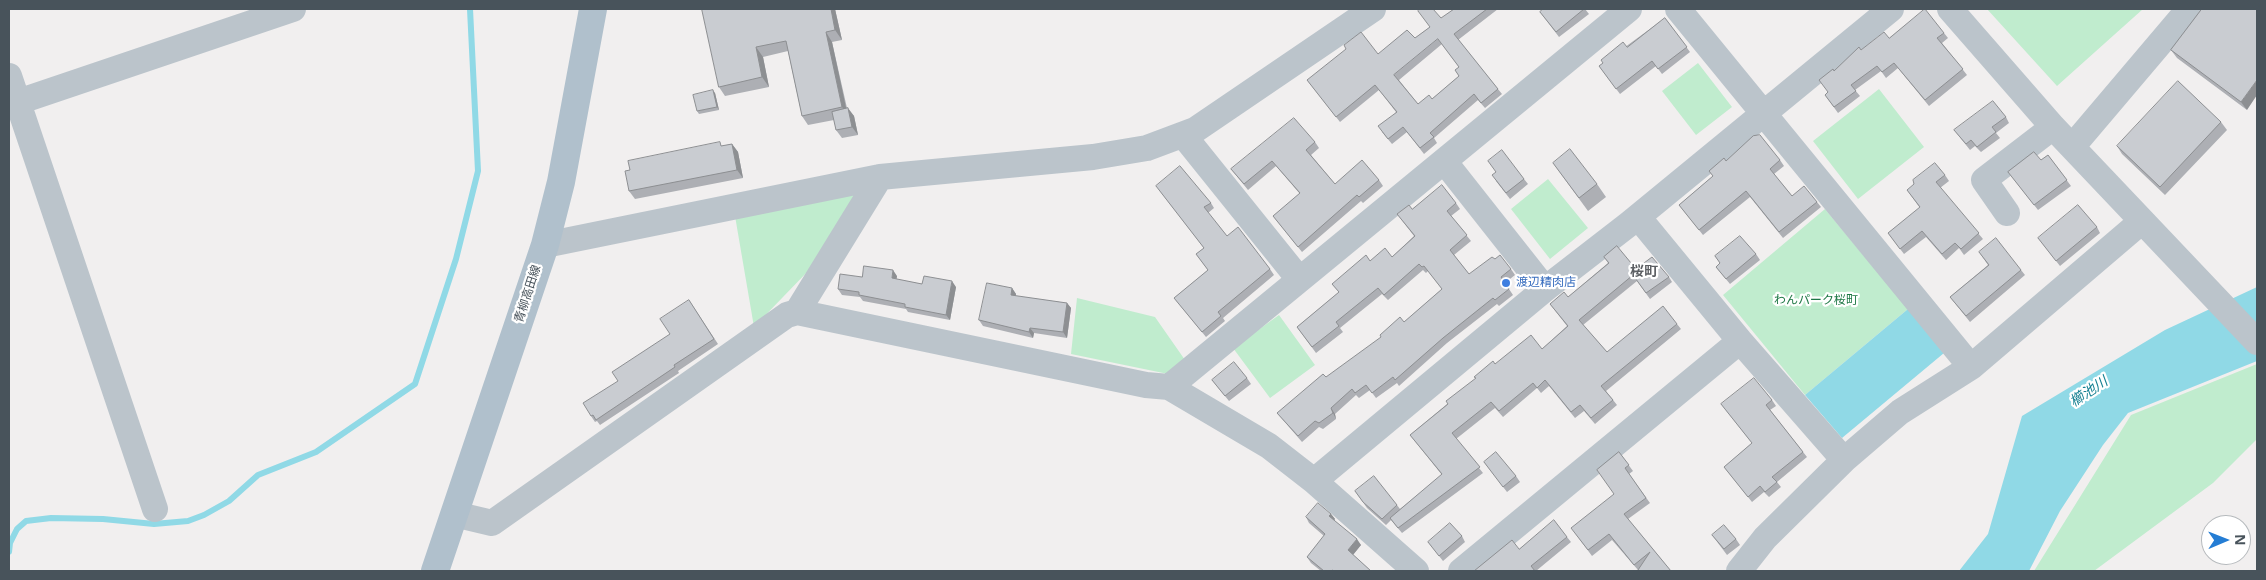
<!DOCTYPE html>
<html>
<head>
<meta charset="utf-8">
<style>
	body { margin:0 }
	#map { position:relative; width:2266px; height:580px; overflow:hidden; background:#f1efef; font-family:"Noto Sans",sans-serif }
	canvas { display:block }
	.frame { position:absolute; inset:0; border:10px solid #48535b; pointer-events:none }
	.north { position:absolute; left:2201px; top:515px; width:50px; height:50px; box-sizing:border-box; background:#fff; border:1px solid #b6babd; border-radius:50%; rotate:89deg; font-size:14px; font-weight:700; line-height:20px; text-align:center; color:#48535b }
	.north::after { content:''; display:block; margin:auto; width:18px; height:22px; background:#257dd4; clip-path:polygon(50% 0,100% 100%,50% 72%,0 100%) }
</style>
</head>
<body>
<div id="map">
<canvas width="2266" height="580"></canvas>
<div class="frame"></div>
<div class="north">N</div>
</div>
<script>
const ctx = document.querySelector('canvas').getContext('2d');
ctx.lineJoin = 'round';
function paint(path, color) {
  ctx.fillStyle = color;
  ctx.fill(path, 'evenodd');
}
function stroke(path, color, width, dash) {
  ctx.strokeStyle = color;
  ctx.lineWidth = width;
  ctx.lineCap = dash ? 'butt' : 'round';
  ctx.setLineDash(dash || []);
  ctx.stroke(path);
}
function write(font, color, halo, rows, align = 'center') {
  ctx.font = font + ' "Noto Sans","Noto Sans JP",sans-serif';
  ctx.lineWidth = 4.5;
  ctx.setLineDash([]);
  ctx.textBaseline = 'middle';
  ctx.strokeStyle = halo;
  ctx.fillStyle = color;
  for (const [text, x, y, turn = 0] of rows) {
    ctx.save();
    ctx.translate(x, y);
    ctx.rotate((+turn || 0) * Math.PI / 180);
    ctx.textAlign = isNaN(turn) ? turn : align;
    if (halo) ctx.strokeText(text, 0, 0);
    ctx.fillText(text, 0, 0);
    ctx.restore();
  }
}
paint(new Path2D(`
	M1987 9H2143L2057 86Z
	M1698 63 1732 107 1696 135 1662 91Z
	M1879 89 1924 147 1858 199 1813 141Z
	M1548 179 1588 228 1550 259 1511 209Z
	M864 187 812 267 754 327 735 216Z
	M1825 209 1908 309 1805 395 1723 295Z
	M1077 298 1155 317 1185 360 1173 375 1071 354Z
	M1279 315 1315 365 1270 398 1233 348Z
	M2257 364V439L2213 483 2094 571H2034L2131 415Z`), '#c0ecce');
paint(new Path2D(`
	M2257 287V361L2128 413 2103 445 2060 511 2029 571H1959L1988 534 2022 416 2165 330Z
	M1908 309 1944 353 1842 438 1805 395Z`), '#90d9e6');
stroke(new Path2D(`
	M9 552 10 543 17 529 26 521 51 518 103 519 154 524 188 521 204 515 229 501 258 475 316 452 415 384 456 259 478 171 470 9`), '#90d9e6', 6);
stroke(new Path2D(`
	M1678 9 1971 367
	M1950 9 2053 127 2257 342
	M9 76 155 509
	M9 105 293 9
	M1184 136 1299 279
	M2072 147 2189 9
	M1444 161 1545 289
	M2007 213 1984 180 2053 127
	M1638 217 1740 341 1844 460
	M545 245 880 177 1093 157 1147 148 1195 130 1373 9
	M797 312 880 177
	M1169 387 1629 9
	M1314 481 1545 289 1629 224 1891 9
	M454 514 492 523 787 315 797 312 1146 385 1169 387 1269 446 1314 481 1416 571
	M1461 571 1740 341
	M1739 571 1765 538 1844 460 1900 412 1971 367 2142 221`), '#bbc4cb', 26);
stroke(new Path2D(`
	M435 571 545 245 561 182 593 9`), '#b0c0cc', 28);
paint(new Path2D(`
	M702 9H835L842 40 832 42 847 108 854 116 858 135 842 138 836 130 834 120 808 125 802 116 788 51 763 57 769 87 725 96 719 87Z
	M1454 9H1498L1458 40 1502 94 1485 108 1478 100 1434 138 1437 143 1424 154 1407 132 1392 144 1382 132 1396 112 1379 90 1340 122 1307 80 1378 54 1415 38ZM1442 44 1459 67 1455 70 1459 76 1432 99 1418 104 1399 80Z
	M1543 9H1585L1589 14 1559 37 1540 12Z
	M2202 9 2247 110 2177 58 2171 50Z
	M1665 18 1690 52 1662 74 1656 66 1620 94 1599 66Z
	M1944 33 1948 38 1942 43 1967 75 1929 106 1898 68 1886 78 1881 71 1855 90 1860 96 1838 113 1825 95 1828 92 1834 71 1861 50Z
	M715 93 719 110 699 114 697 111Z
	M2006 117 2009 123 1996 133 2000 138 1981 152 1975 146 1970 150 1954 130Z
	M2221 122 2227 130 2165 195 2122 154 2117 146Z
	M1315 142 1319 148 1311 155 1335 184 1379 180 1383 186 1363 203 1361 201 1302 252 1273 216 1300 194 1276 166 1248 190 1231 169Z
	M732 144 738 152 743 178 635 199 629 191 630 170 722 146Z
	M2048 155 2071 186 2038 210 2012 177 2041 160Z
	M1780 160 1784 166 1774 174 1792 196 1817 202 1821 207 1783 238 1750 197 1703 235 1679 205 1713 176 1709 171 1726 161Z
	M1553 163 1597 184 1606 197 1588 211Z
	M1496 172 1524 179 1528 184 1510 199 1496 181Z
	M1945 175 1949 181 1940 188 1983 239 1964 255 1959 248 1946 260 1926 237 1904 254 1888 233 1920 208 1907 190Z
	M1160 191 1211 203 1214 208 1208 213 1227 236 1270 269 1274 275 1223 318 1225 321 1206 337 1174 298 1208 270 1196 254 1204 248Z
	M1456 203 1460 209 1451 216 1471 241 1454 255 1469 274 1511 269 1515 275 1505 283 1513 295 1499 306 1497 304 1447 343 1399 386 1397 383 1376 398 1370 390 1359 398 1356 395 1335 414 1336 419 1323 429 1319 427 1302 442 1277 413 1404 322 1442 289 1428 271 1426 273 1423 270 1388 300 1382 294 1340 328 1343 332 1316 353 1297 327 1339 292 1332 284 1370 261 1392 257 1414 236 1397 214 1412 209Z
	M2097 227 2100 233 2060 266 2038 238Z
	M1979 252 2021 270 2025 275 1970 322 1950 297 1988 265Z
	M1756 254 1760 260 1730 284 1716 267 1720 263 1715 256Z
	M1604 257 1636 269 1669 277 1672 282 1650 299 1637 281 1583 325 1607 352 1677 324 1681 329 1606 391 1617 405 1595 424 1584 411 1575 418 1549 386 1541 393 1537 388 1503 417 1495 408 1456 439 1483 473 1402 533 1391 520 1386 525 1367 508 1355 491 1397 505 1400 509 1442 475 1410 435 1495 364 1542 349 1567 326 1550 304 1568 297 1608 263Z
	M897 276 896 279 922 284 956 287 950 320 908 312 906 309 863 301 860 297 842 295 838 289 862 277Z
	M1012 288 1016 294V296L1067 303 1071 308 1067 338 1034 333 1033 338 983 326 979 320Z
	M689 300 718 344 678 371 679 373 600 425 597 421 595 422 591 416 670 334Z
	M1247 378 1251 384 1229 401 1212 380Z
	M1772 400 1776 406 1770 410 1807 457 1777 482 1781 487 1769 497 1764 492 1752 502 1724 467 1752 443 1721 404Z
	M1619 452 1633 471 1629 474 1650 503 1628 519 1671 571 1638 570 1612 540 1592 556 1575 533 1614 494Z
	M1484 462 1516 476 1520 482 1507 492Z
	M1331 514 1335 519 1334 520 1361 545 1353 555 1371 571H1321L1311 563 1307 557 1324 536 1309 523 1306 517Z
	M1712 535 1736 539 1740 545 1727 555Z
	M1462 536 1465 542 1443 561 1428 542Z
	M1567 537 1571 542 1536 571H1474L1519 549Z`), '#adafb4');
paint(new Path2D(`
	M831 9H835L842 40 835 30Z
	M826 32 832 42 848 117 842 107Z
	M756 47 763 57 769 87 762 77Z
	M2257 80V95L2247 110 2241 102Z
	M713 90 715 93 719 110 717 107Z
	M848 108 854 116 858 135 852 127Z
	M732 144 738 152 743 178 737 170Z
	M893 270 897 276 896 283 892 278Z
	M952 281 956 287 950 320 946 315Z
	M1012 288 1016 294 1015 301 1011 295Z
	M1067 303 1071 308 1067 338 1063 332Z
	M1030 328 1034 333 1033 338 1029 332Z
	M1331 408 1335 414 1336 419 1333 413Z
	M1331 514 1335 519 1333 522 1329 516Z
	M1357 539 1361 545 1352 556 1348 550Z`), '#8d8f92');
const building = new Path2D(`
	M702 9H831L835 30 826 32 842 107 802 116 786 41 756 47 762 77 719 87Z
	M1420 9H1433L1441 18 1454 9H1487L1454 34 1498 89 1481 103 1474 94 1430 133 1434 137 1420 148 1403 127 1388 139 1378 126 1397 112 1375 85 1336 117 1307 80 1346 49 1344 45 1361 32 1378 54 1407 30 1415 38 1430 27 1418 11ZM1438 39 1459 67 1455 70 1459 76 1432 99 1429 95 1418 104 1394 75Z
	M1543 9H1584L1556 32 1540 12Z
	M1925 9 1944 33 1937 38 1963 69 1925 100 1894 63 1882 72 1877 66 1851 85 1856 91 1834 107 1825 95 1828 92 1819 80 1833 69 1834 71 1859 47 1861 50 1884 32 1889 38Z
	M2202 9H2257V80L2241 102 2171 50Z
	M1665 18 1687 47 1658 69 1652 61 1616 89 1599 66 1603 63 1601 60 1623 42 1627 47Z
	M2178 81 2221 122 2160 187 2117 146Z
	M713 90 717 107 697 111 693 95Z
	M1993 101 2006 117 1992 127 1996 132 1977 147 1971 140 1966 144 1954 130Z
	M848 108 852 127 836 130 832 112Z
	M1294 118 1315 142 1306 150 1335 184 1362 160 1379 180 1359 197 1357 195 1298 247 1273 216 1300 193 1272 161 1244 184 1231 169Z
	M1760 135 1780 160 1770 169 1792 196 1804 186 1817 202 1779 232 1746 191 1699 230 1679 205 1713 176 1709 171 1724 158 1726 161 1753 136Z
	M720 142 721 146 732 144 737 170 629 191 625 171 630 170 628 161Z
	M1570 149 1597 184 1579 198 1553 163Z
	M1502 150 1524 179 1506 193 1492 175 1496 172 1488 161Z
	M2034 152 2041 160 2048 155 2067 180 2034 205 2008 172Z
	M1935 163 1945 175 1936 182 1979 233 1961 249 1955 243 1942 254 1922 231 1900 249 1888 233 1920 207 1907 190 1914 184 1913 180Z
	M1180 166 1211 203 1204 207 1227 236 1238 227 1270 269 1218 312 1221 316 1202 332 1174 298 1208 270 1196 254 1204 248 1156 186Z
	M1442 185 1456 203 1447 211 1467 235 1450 250 1469 274 1492 257 1495 259 1500 255 1511 269 1501 277 1509 289 1495 300 1493 298 1443 338 1395 380 1393 377 1372 393 1366 385 1355 393 1352 389 1331 408 1333 413 1319 423 1315 421 1298 436 1277 413 1323 374 1326 377 1381 337 1380 335 1400 317 1404 322 1442 289 1424 266 1422 267 1419 264 1384 295 1378 288 1336 322 1339 326 1312 347 1297 327 1339 292 1332 284 1366 255 1370 261 1385 248 1392 257 1415 236 1397 214 1409 205 1412 209Z
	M2078 205 2097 227 2056 261 2038 238Z
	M1740 236 1756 254 1726 279 1716 267 1720 263 1715 256Z
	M1996 238 2021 270 1966 316 1950 297 1989 265 1979 252Z
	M1617 246 1636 269 1652 257 1669 277 1646 293 1633 275 1579 320 1607 352 1663 306 1677 324 1601 386 1613 400 1591 418 1580 405 1571 412 1545 380 1537 388 1533 383 1499 411 1491 402 1452 433 1480 467 1398 528 1390 518 1442 474 1410 435 1448 404 1446 401 1476 378 1474 377 1493 361 1495 364 1531 335 1542 349 1568 326 1550 304 1564 292 1568 297 1609 263 1604 257Z
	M864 266 893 270 892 278 922 284 924 276 952 281 946 315 905 307V304L859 295V292L838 289 840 274 862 277Z
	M987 283 1012 288 1011 295 1067 303 1063 332 1030 328 1029 332 979 320Z
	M689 300 714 339 674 365 675 367 596 420 593 415 591 416 583 403 618 381 612 372 670 334 660 319Z
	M1234 362 1247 378 1225 396 1212 380Z
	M1754 378 1772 400 1766 405 1803 452 1772 477 1777 482 1765 492 1760 486 1748 497 1724 467 1752 443 1721 404Z
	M1496 452 1516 476 1503 487 1484 462Z
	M1619 452 1629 465 1625 468 1646 498 1624 514 1671 571H1639L1638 570 1650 552 1634 565 1609 534 1588 550 1571 528 1614 494 1597 470Z
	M1374 476 1397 505 1382 519 1363 502 1355 491Z
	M1318 503 1331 514 1329 516 1357 539 1348 550 1371 571H1334L1332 570 1331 571H1324L1307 557 1325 534 1306 517Z
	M1554 520 1567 537 1531 566 1535 571H1474L1512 540 1519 549Z
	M1450 523 1462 536 1439 556 1428 542Z
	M1724 525 1736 539 1724 549 1712 535Z`);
paint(building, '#c9ccd1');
stroke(building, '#8d8f92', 1);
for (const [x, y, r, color] of [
	[1506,283,5,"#3f7fe0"]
]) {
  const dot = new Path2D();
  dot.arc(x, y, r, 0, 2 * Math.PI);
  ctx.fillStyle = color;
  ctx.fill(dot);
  stroke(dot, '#fff', 2);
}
write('12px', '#366cbe', '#fff', [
	["渡辺精肉店",1516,283]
], 'left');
write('12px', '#48535b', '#fff', [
	["青柳高田線",528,294,-72]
]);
write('12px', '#1d7744', '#fff', [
	["わんパーク桜町",1816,301]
]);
write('bold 14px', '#5c5f63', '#fff', [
	["桜町",1644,272]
]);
write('italic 14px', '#168092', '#fff', [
	["櫛池川",2089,392,-34]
]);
</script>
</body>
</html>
